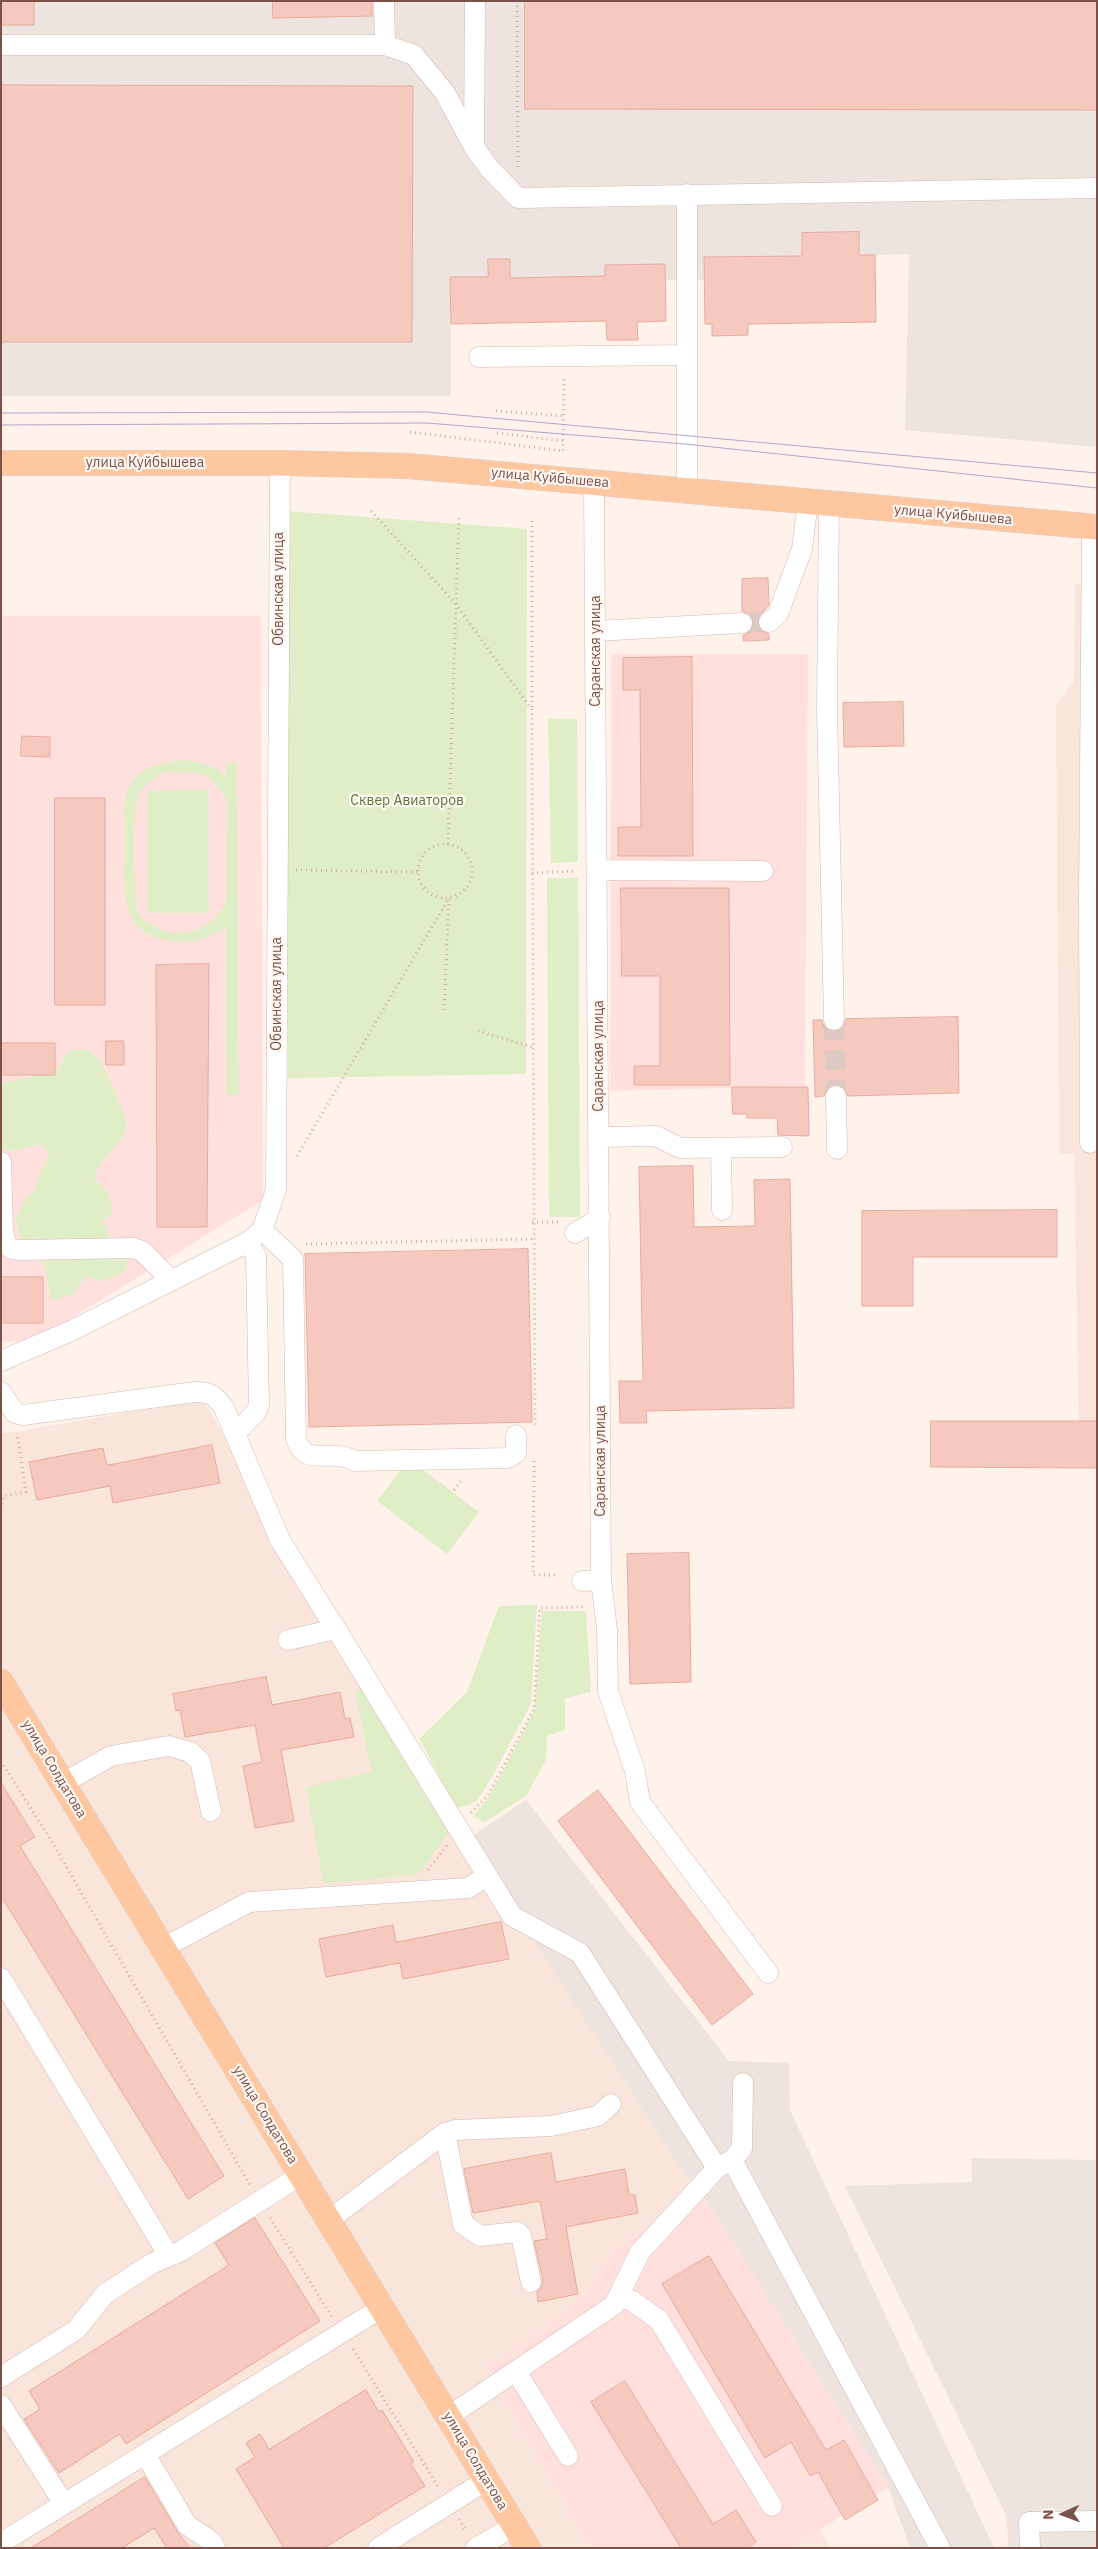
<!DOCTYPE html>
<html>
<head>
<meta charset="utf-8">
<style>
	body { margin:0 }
	#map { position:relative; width:1098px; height:2549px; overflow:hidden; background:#fef2ea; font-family:"IBM Plex Sans",sans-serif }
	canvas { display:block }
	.frame { position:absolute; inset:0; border:2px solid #7c5149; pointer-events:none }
	.north { position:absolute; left:1038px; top:2489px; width:50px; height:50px; -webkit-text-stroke:4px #fff7f2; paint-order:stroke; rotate:268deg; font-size:14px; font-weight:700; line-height:20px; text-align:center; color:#7c5149 }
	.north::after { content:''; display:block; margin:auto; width:18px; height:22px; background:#7c5149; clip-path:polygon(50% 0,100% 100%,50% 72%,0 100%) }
</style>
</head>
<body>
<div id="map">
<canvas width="1098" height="2549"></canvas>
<div class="frame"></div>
<div class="north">N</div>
</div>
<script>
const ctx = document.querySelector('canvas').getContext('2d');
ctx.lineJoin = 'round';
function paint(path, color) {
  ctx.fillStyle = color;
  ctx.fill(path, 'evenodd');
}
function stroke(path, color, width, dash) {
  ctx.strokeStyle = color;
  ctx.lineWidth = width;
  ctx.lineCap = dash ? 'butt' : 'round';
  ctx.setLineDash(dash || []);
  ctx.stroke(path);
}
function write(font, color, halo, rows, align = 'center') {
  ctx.font = font + ' "IBM Plex Sans",sans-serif';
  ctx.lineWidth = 4.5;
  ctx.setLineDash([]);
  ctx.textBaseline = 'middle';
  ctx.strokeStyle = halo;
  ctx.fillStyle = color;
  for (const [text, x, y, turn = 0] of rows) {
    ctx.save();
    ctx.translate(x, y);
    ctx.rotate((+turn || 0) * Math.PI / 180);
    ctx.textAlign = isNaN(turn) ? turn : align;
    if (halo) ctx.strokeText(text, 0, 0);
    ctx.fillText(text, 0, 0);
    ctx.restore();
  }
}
paint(new Path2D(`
	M1075 584 1097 585V1429L1079 1430 1074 1154H1059L1056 705 1074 682Z
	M203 1400 455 1824 468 1839 697 2190 611 2254 590 2289 544 2330 486 2367 591 2548H1V1434Z
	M820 2530 830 2548H791Z`), '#f9e5da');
paint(new Path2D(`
	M1 616H261L263 1200 36 1340 1 1342Z
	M611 654H808L805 1086 610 1091Z
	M697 2190 709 2205 888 2487 791 2548H591L486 2367 544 2330 590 2289 610 2254Z`), '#ffe0dd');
paint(new Path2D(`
	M1 1H1097V447L905 430 909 254 875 255 876 322 748 324V335L712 336V325L705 324 704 280H665L666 321 637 322 638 340 607 341 606 321 451 324V396H1Z
	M526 1800 729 2061 789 2063 790 2110 994 2548H910L888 2487 709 2205 686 2176 468 1839Z
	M971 2158 1097 2160V2548H1009L1006 2515 845 2186 972 2182Z`), '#ede3df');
paint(new Path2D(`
	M287 511 527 529 526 1074 288 1078Z
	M548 719H577L578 862 551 863Z
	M182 760C200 762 213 764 226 777V763H237L239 1095H226V927C210 939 193 943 173 941 114 936 125 883 125 839 125 821 121 799 131 783 142 766 164 762 182 760ZM166 772 197 773 211 778 227 800 226 900C215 931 178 942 151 924 148 922 141 918 139 915 134 906 133 812 137 800 141 786 153 779 166 772Z
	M209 789V913H148V791Z
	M547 878H578L580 1217H549Z
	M88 1049C93 1054 100 1060 103 1066 108 1076 129 1120 126 1128 120 1147 99 1159 95 1178L109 1194 113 1213 102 1221 112 1239 127 1254V1270L102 1282 87 1276 71 1296 51 1300 45 1267 36 1253 20 1238 16 1218 23 1202 33 1192 49 1153 41 1144 13 1151 1 1149V1084C14 1079 51 1075 58 1068 62 1064 65 1056 68 1051Z
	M409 1459 479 1512 447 1554 377 1501Z
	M537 1605 531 1704 492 1777 477 1801 457 1809 419 1739 467 1692 499 1606Z
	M542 1611H586L591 1692 565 1698V1730L547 1736 546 1760 526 1796 485 1822 473 1816 489 1797 534 1711Z
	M373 1687 455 1824 419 1874 324 1884 306 1787 372 1772 355 1691Z`), '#dfeec6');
const building = new Path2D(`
	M1 1H34V25H1Z
	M273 1H372V16L273 18Z
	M525 1H1097V110L525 109Z
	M1 85 413 86 412 342H1Z
	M859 232V255H875L876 322 748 324V335L712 336V324H705L704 257 802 256V233Z
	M488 259H510V278L605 276V265L665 264 666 321 637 322 638 340H607L606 321 451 324 450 277H488Z
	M768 578 769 605 758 618 757 624 760 630 769 634V640L743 641V635L749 633 754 623 752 616 742 611V579Z
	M692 657 693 856H618V827H641L640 690H623V658Z
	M903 702 904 746 844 747 843 703Z
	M22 736 50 737V757L21 756Z
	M55 798H105V1005H55Z
	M621 888H729L730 1085H634V1066H660V976H622Z
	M209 964 207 1227H157L156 965Z
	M958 1017 959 1093 848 1096 842 1086 835 1084 826 1090 824 1096 815 1097 813 1020H822L824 1027 834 1032 841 1030 846 1019Z
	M106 1041H124V1065H106Z
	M1 1043H55V1075H1Z
	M732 1087H808L809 1136 778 1135 777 1118H747V1114H733Z
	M693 1166 694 1227 755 1226 754 1180 790 1179 794 1408 646 1411 647 1423H620L619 1381H643L639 1167Z
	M1057 1210V1257H913V1306H862V1211Z
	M528 1249 532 1422 309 1427 305 1254Z
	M1 1277H43V1323H1Z
	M931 1421H1097V1468L931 1467Z
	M212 1445 220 1483 113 1503 110 1486 37 1500 29 1462 103 1448 107 1465Z
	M689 1553 691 1682 630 1684 627 1554Z
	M266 1677 272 1705 340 1692 345 1719 350 1718 354 1737 281 1750 294 1821 255 1828 243 1766 262 1762 255 1725 185 1737 180 1710 176 1711 173 1694Z
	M1 1783 35 1837 20 1846 224 2176 188 2199 1 1896Z
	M598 1790 753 1994 712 2025 558 1821Z
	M501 1922 509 1959 403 1979 400 1963 326 1977 319 1939 393 1925 396 1942Z
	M551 2153 556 2182 625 2169 629 2195H635L638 2213 566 2227 578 2294 538 2302 537 2292 542 2286 543 2280 534 2241 547 2239 540 2201 473 2213 464 2169Z
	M255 2218 320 2321 126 2444 120 2434 59 2473 24 2419 40 2409 29 2391 229 2265 215 2243Z
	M709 2256 826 2450 844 2440 878 2500 845 2520 818 2472 810 2476 791 2442 765 2458 662 2284Z
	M625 2381 713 2524 736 2510 756 2542 747 2548H681L591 2402Z
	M366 2390 379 2412 382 2410 414 2462 411 2464 425 2486 324 2548H284L236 2469 255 2457 246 2443 260 2434 269 2449Z
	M145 2477 177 2531 190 2548H167L154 2528 122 2548H31Z`);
paint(building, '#f6c9bf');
stroke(building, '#eaaa9d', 1);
stroke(new Path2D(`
	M742 623 769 622
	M834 1020 836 1096`), '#decac2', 20, [20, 10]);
const minor = new Path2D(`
	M384 1 385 45
	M1 45H385L414 55 445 93 474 147 490 169 518 198 1097 188
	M474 147 475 1
	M479 357 687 355
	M594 482 601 1580 607 1629 608 1691 635 1771 640 1802 768 1973
	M687 489V194
	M829 503 827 709 834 1020
	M769 622 778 614 802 549 808 502
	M596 631 742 623
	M598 870 763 871
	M836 1096 837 1149
	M600 1137 656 1136 680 1148 782 1147
	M1090 1143 1089 901 1092 527
	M721 1148 722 1210
	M1 1162 3 1232 6 1244 12 1249 21 1250 134 1248 142 1251 172 1281
	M262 1230 293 1259 296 1438C304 1469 331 1447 355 1461L508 1458 516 1453V1435
	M575 1233 600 1218
	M1 1361 73 1330 248 1242 262 1230 276 1190 280 463
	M1 1392 15 1413 23 1415 195 1392C210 1392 215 1395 224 1408L280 1540 336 1629
	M235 1434 256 1412 259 1405 256 1256 248 1242
	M582 1581 601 1580
	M288 1640 336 1629 512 1916 580 1953 717 2168 732 2160 940 2548
	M63 1783 111 1756 169 1746 190 1752 200 1761 211 1811
	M163 1948 249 1902 468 1888 487 1876
	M1 1978 169 2256
	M445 2133 463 2224 480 2236 517 2232 521 2235 531 2282
	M732 2160 742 2149 743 2083
	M329 2220 445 2133 456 2130 551 2126 598 2116 611 2104
	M618 2297 640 2252 717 2168
	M516 2371 568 2456
	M1 2377 76 2330 105 2294 151 2264 181 2251 301 2175
	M1 2405 64 2504
	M449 2416 614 2305 618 2297 631 2300 659 2320 772 2506
	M145 2454 187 2525 211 2541 215 2548
	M1 2543 383 2307
	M378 2548 487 2480
	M476 2548 514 2526
	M1030 2548 1029 2522 1097 2521`);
const major = new Path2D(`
	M1 463H280L408 466 1097 527
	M1 1682 528 2548`);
stroke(minor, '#d5b8b0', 21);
stroke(major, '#dacecc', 26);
stroke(new Path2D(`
	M517 1 518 170
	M496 411 564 416
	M410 432 563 451 564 376
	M497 433 563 441
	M371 511 455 603 532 710 535 1425
	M532 521V710
	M448 844 459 515
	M418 871a27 27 0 1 1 54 0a27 27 0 1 1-54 0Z
	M296 870 419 872
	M532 873 577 871
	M444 1010 449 899
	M478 1031 532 1047
	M297 1156 449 898
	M532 1222H559
	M306 1244 533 1239
	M534 1461 533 1575H558
	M454 1490 463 1478
	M1 1509 4 1496 26 1492 17 1433
	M1 1761 52 1842 250 2185
	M471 1813 488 1795 534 1709 540 1608 584 1607
	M428 1870 447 1845
	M270 2218 332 2317
	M353 2349 439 2488
	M459 2519 466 2531`), '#dcaba1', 3, [1, 4]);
stroke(minor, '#fff', 20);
stroke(major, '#ffc7a0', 25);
stroke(new Path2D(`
	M1 413 426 412 1097 473
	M1 425 427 423 685 444 1097 488`), '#b1a5cb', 1);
write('14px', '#7c5149', '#fff7f2', [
	["улица Куйбышева",145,463],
	["улица Куйбышева",550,478,5],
	["улица Куйбышева",953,515,5],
	["Обвинская улица",279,589,-90],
	["Саранская улица",596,651,-90],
	["Обвинская улица",277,994,-90],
	["Саранская улица",599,1056,-90],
	["Саранская улица",601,1461,-90],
	["улица Солдатова",54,1769,59],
	["улица Солдатова",265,2115,59],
	["улица Солдатова",475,2461,59]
]);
write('14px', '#59773b', '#fff7f2', [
	["Сквер Авиаторов",407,801]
]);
</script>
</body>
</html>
